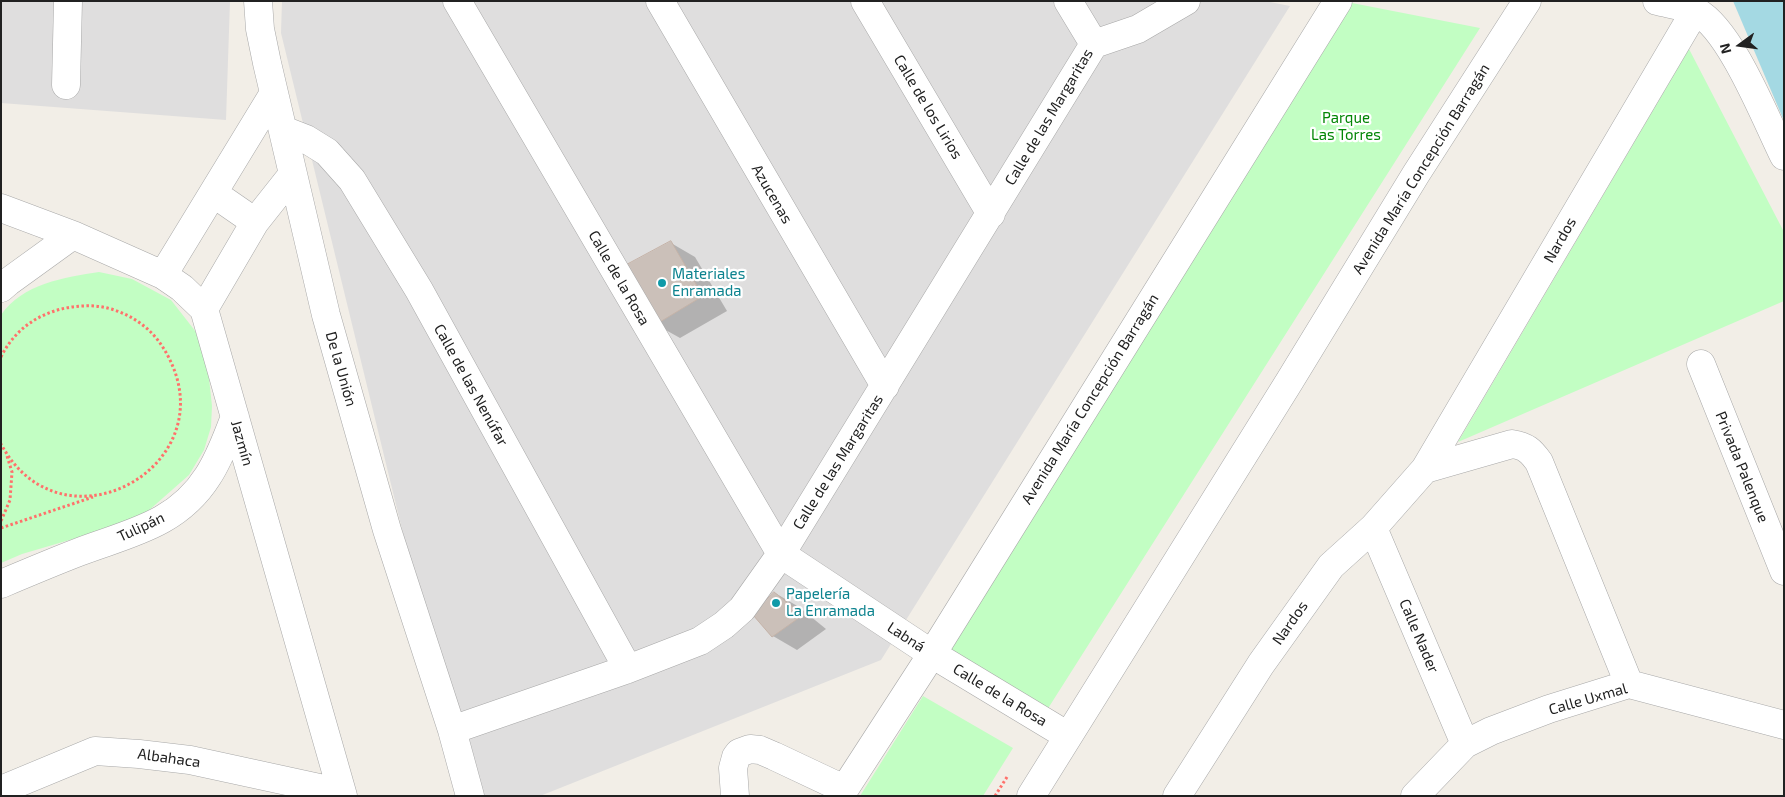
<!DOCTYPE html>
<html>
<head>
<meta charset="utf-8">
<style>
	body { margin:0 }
	#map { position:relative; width:1785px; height:797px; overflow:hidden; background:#f2eee7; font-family:"Exo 2",sans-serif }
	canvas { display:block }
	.frame { position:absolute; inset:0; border:2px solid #212121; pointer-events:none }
	.north { position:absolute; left:1715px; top:20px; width:50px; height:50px; -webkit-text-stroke:4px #fff; paint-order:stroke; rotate:256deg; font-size:14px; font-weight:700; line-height:20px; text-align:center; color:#212121 }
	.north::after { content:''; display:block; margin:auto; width:18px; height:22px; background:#212121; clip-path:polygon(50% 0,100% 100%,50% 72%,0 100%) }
</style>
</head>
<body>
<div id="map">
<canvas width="1785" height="797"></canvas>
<div class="frame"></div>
<div class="north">N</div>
</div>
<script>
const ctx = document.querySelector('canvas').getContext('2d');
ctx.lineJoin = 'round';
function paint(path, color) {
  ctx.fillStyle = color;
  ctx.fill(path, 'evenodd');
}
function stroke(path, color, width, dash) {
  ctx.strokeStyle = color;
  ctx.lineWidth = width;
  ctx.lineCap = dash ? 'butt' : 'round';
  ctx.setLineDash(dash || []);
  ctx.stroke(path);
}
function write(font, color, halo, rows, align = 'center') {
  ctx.font = font + ' "Exo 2",sans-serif';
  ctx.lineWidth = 4.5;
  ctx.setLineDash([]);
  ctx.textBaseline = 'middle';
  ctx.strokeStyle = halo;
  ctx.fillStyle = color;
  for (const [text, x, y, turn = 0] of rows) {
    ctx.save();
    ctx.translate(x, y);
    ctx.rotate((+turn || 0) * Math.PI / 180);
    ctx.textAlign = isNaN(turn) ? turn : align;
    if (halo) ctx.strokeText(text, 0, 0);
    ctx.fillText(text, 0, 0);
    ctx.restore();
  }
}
paint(new Path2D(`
	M1 1H230L226 120 1 103Z
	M282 1H1265L1290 6 881 660 540 796H467L281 33Z`), '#dfdede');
paint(new Path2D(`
	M1352 3 1480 28 1047 710 945 646Z
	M1689 49 1784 232V301L1458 442Z
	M99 272 132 279 171 300 196 332 208 369 212 406 211 427 204 450 189 475 147 512 107 529 22 554 1 563V315C22 284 65 277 99 272Z
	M923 696 1013 748 983 796H860Z`), '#c2fec3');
paint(new Path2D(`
	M1733 1H1784V121Z`), '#a4d9e3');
paint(new Path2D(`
	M671 243 695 257 727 311 680 338 655 324Z
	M775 593 799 607 826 629 797 650 773 636Z`), '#0003');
const building = new Path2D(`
	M671 241 703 296 655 325 619 269Z
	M774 592 803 615 772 637 753 615Z`);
paint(building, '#cbc0b9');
stroke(building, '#c5b3a8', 1);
const minor = new Path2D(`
	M258 1 260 29 267 63 326 315 387 530 452 730 470 796
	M457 1 781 554 932 654 1068 736
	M660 1 885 386
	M865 1 991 214
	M1068 1 1094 44
	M1657 1C1669 4 1684 6 1695 11 1730 27 1766 120 1784 156
	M1094 44 1138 29 1186 1
	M66 85 68 1
	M283 130 306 139 327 152 352 180 419 290 628 669
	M213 193 255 222
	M1 208 73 235 163 275 182 288 204 309 343 796
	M163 275 274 93
	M1 288 8 282 73 235
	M204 309 255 222 293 174
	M1701 364 1784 571
	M1425 469 1512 444C1526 446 1531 451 1539 462L1629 684
	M1373 528 1465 744
	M1 584C27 573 53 562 79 552 129 533 177 525 208 476 220 458 227 437 235 417
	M452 730 628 669 700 641 724 625 742 609 781 554 1094 44
	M1 790 95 751 139 754 190 760 342 793
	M735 796 733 768 736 757 739 753 750 749 760 750 774 756 844 789
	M840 796 932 654 1338 1
	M1031 796 1289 382 1416 174 1527 1
	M1177 796 1261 664 1331 566 1373 528 1425 469 1695 11
	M1415 796 1465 744 1491 731 1549 709 1629 684 1784 725`);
stroke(minor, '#a8a8a8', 29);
stroke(new Path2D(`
	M1 357C17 324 49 307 84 306 113 304 144 320 160 343 240 459 64 562 1 444
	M1 521 10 500 12 472 7 456
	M1 528 93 497
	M995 796 1007 777`), '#ff716b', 3, [2.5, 2.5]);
stroke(minor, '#fff', 28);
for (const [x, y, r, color] of [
	[662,283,5,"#0f9aa8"],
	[776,603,5,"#0f9aa8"]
]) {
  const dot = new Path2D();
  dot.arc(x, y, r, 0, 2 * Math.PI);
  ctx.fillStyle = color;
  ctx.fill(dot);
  stroke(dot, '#fff', 2);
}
write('15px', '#212121', '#fff', [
	["Calle de los Lirios",928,107,59],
	["Calle de las Margaritas",1049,117,-59],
	["Avenida María Concepción Barragán",1421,169,-58],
	["Azucenas",772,194,60],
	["Nardos",1560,240,-60],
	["Calle de la Rosa",619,278,60],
	["De la Unión",341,369,74],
	["Calle de las Nenúfar",471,385,61],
	["Avenida María Concepción Barragán",1090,399,-58],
	["Jazmín",242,443,74],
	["Calle de las Margaritas",838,462,-58],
	["Privada Palenque",1742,467,68],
	["Tulipán",141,527,-25],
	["Nardos",1290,623,-55],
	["Calle Nader",1419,636,67],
	["Labná",906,637,33],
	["Calle de la Rosa",1000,695,31],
	["Calle Uxmal",1588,699,-16],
	["Albahaca",169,758,8]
]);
write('15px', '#038606', '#fff', [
	["Parque",1346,118],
	["Las Torres",1346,135]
]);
write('15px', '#0d838f', '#fff', [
	["Materiales",672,274],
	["Enramada",672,291],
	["Papelería",786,594],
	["La Enramada",786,611]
], 'left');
</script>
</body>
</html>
